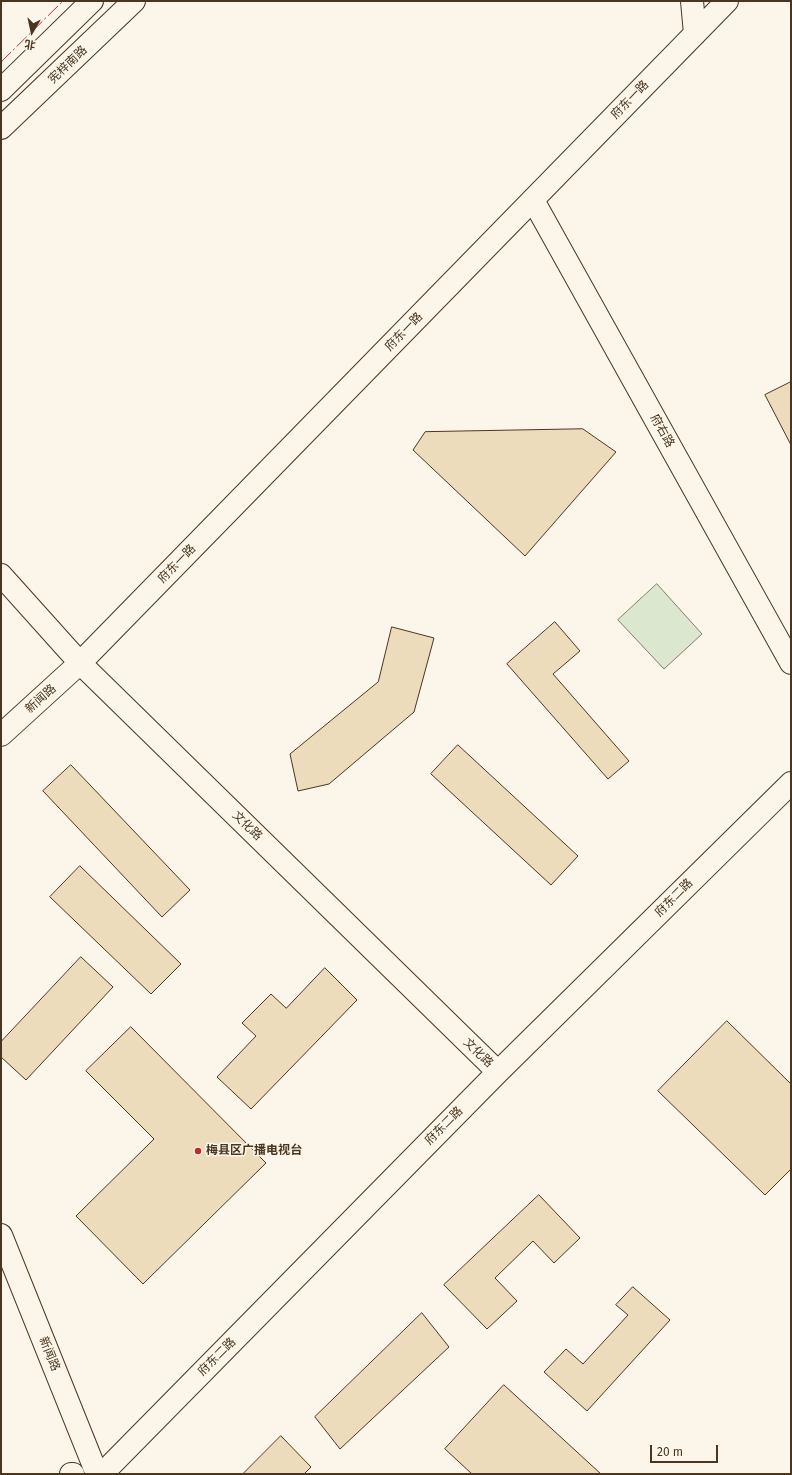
<!DOCTYPE html>
<html>
<head>
<meta charset="utf-8">
<style>
	body { margin:0 }
	#map { position:relative; width:792px; height:1475px; overflow:hidden; background:#fbf6e9; font-family:"Fira Sans","Noto Sans SC",sans-serif }
	canvas { display:block }
	.frame { position:absolute; inset:0; border:2px solid #4a3520; pointer-events:none }
	.north { position:absolute; left:12px; top:12px; width:40px; height:40px; -webkit-text-stroke:3px #fbf6e9; paint-order:stroke; rotate:189deg; font-size:11px; font-weight:700; line-height:16px; text-align:center; color:#4a3520 }
	.north::after { content:''; display:block; margin:auto; width:14px; height:18px; background:#4a3520; clip-path:polygon(50% 0,100% 100%,50% 72%,0 100%) }
	.scale { position:absolute; left:650px; top:1445px; width:68px; height:18px; box-sizing:border-box; border:2px solid #4a3520; border-top:0; padding-left:5px; font-size:12px; line-height:14px; white-space:nowrap; color:#4a3520; -webkit-text-stroke:3px #fbf6e9; paint-order:stroke }
</style>
</head>
<body>
<div id="map">
<canvas width="792" height="1475"></canvas>
<div class="frame"></div>
<div class="north">北</div>
<div class="scale">20 m</div>
</div>
<script>
const ctx = document.querySelector('canvas').getContext('2d');
ctx.lineJoin = 'round';
function paint(path, color) {
  ctx.fillStyle = color;
  ctx.fill(path, 'evenodd');
}
function stroke(path, color, width, dash) {
  ctx.strokeStyle = color;
  ctx.lineWidth = width;
  ctx.lineCap = dash ? 'butt' : 'round';
  ctx.setLineDash(dash || []);
  ctx.stroke(path);
}
function write(font, color, halo, rows, align = 'center') {
  ctx.font = font + ' "Fira Sans","Noto Sans SC",sans-serif';
  ctx.lineWidth = 3;
  ctx.setLineDash([]);
  ctx.textBaseline = 'middle';
  ctx.strokeStyle = halo;
  ctx.fillStyle = color;
  for (const [text, x, y, turn = 0] of rows) {
    ctx.save();
    ctx.translate(x, y);
    ctx.rotate((+turn || 0) * Math.PI / 180);
    ctx.textAlign = isNaN(turn) ? turn : align;
    if (halo) ctx.strokeText(text, 0, 0);
    ctx.fillText(text, 0, 0);
    ctx.restore();
  }
}
const green = new Path2D(`
	M657 584 702 634 664 669 618 620Z`);
paint(green, '#dce7d0');
stroke(green, '#887966', 1);
const building = new Path2D(`
	M791 382V445L765 395Z
	M583 429 616 452 525 556 413 450 425 432Z
	M555 622 580 651 553 674 629 761 608 779 507 664Z
	M392 627 434 638 414 712 329 784 298 791 290 754 378 682Z
	M458 745 578 856 551 885 431 774Z
	M71 765 190 890 162 917 43 791Z
	M80 866 181 964 151 994 50 897Z
	M81 957 113 987 26 1080 1 1057V1042Z
	M325 968 357 1000 251 1109 217 1077 256 1036 242 1023 271 994 286 1008Z
	M727 1021 791 1084V1169L765 1195 658 1091Z
	M131 1027 266 1163 143 1284 76 1216 154 1139 86 1071Z
	M539 1195 580 1238 554 1263 533 1241 495 1278 517 1301 487 1329 444 1285Z
	M633 1287 670 1320 587 1411 544 1372 566 1349 583 1364 628 1315 616 1305Z
	M422 1313 449 1347 340 1449 315 1417Z
	M504 1385 601 1474H472L445 1449Z
	M281 1436 311 1467 304 1474H243Z`);
paint(building, '#ecdcbc');
stroke(building, '#4a3520', 1);
const minor = new Path2D(`
	M692 1 695 34
	M533 200 791 663
	M1 575 80 663 498 1072
	M1 735 80 663 727 1
	M1 1235 97 1474
	M71 1474H73
	M102 1474 498 1072 791 783`);
const major = new Path2D(`
	M1 90 92 1
	M1 128 134 1`);
stroke(minor, '#4a3520', 24);
stroke(major, '#4a3520', 24);
stroke(minor, '#fbf6e9', 22);
stroke(major, '#fbf6e9', 22);
stroke(new Path2D(`
	M1 62 63 1`), '#c62828', 1, [14, 3, 2, 3]);
for (const [x, y, r, color] of [
	[198,1151,4,"#c62828"]
]) {
  const dot = new Path2D();
  dot.arc(x, y, r, 0, 2 * Math.PI);
  ctx.fillStyle = color;
  ctx.fill(dot);
  stroke(dot, '#fbf6e9', 1.5);
}
write('12px', '#4a3520', '#fbf6e9', [
	["宪梓南路",68,65,-44],
	["府东一路",630,100,-46],
	["府东一路",404,332,-46],
	["府右路",662,431,61],
	["府东一路",177,564,-46],
	["新闻路",41,699,-42],
	["文化路",247,826,44],
	["府东二路",674,898,-45],
	["文化路",478,1053,44],
	["府东二路",444,1126,-45],
	["新闻路",49,1354,68],
	["府东二路",217,1357,-45]
]);
write('bold 12px', '#4a3520', '#fbf6e9', [
	["梅县区广播电视台",206,1151]
], 'left');
</script>
</body>
</html>
